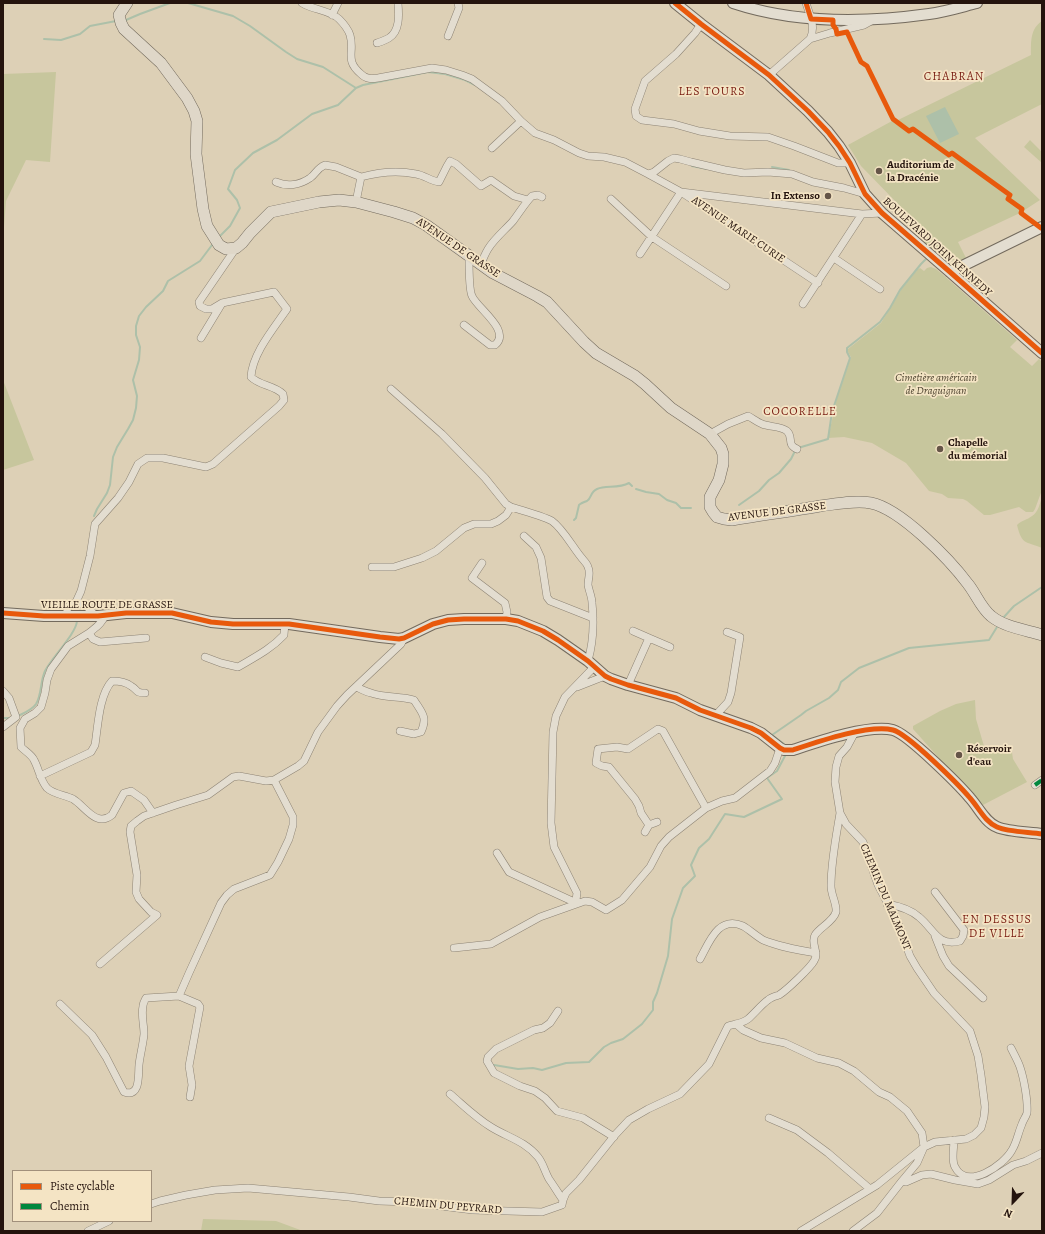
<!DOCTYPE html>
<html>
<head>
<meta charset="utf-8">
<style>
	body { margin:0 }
	#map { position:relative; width:1045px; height:1234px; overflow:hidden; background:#ddd0b6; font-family:Alegreya,serif }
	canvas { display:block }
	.frame { position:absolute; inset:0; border:4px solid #24130d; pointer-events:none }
	.legend { position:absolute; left:12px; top:1170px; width:140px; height:52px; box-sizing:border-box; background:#f4e4c4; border:1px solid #a1907b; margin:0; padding:5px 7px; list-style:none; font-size:12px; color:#24130d }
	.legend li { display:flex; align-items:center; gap:8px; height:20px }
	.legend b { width:20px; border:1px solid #a1907b }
	.north { position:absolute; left:993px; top:1182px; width:40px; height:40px; -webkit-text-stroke:3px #f4e4c4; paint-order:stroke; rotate:203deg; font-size:11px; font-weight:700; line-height:16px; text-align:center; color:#24130d }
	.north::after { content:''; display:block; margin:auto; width:14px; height:18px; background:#24130d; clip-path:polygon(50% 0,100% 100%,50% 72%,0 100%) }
</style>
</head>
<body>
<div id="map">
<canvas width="1045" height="1234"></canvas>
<div class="frame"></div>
<ul class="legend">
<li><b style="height:5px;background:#e8590c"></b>Piste cyclable</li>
<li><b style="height:5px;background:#00873e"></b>Chemin</li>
</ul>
<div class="north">N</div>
</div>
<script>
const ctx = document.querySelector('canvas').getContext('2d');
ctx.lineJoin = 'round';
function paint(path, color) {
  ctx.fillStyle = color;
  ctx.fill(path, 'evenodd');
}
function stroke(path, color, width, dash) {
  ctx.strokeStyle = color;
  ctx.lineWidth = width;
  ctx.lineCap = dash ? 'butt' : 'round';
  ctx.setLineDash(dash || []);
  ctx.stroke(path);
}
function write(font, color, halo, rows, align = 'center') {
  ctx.font = font + ' Alegreya,serif';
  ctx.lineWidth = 3.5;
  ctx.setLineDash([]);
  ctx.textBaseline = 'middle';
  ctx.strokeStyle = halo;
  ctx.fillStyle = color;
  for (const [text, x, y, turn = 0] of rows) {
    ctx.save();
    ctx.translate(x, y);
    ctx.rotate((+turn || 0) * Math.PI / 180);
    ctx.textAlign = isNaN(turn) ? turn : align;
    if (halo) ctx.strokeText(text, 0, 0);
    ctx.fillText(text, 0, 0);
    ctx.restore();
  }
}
paint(new Path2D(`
	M1042 21V104L975 138 1040 200 1020 213 958 242 966 258 958 261 952 260 940 255 924 242 900 206 861 166 848 145 892 121 898 120 1031 55C1031 42 1030 29 1042 21Z
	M56 72 50 162 26 160 6 201 3 240V74Z
	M1030 140 1042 152V163L1024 147Z
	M931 267 936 269 941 273 1017 340 1010 347 1032 366 1039 359 1042 362V490L1035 509 1033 512H1026L1019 507 990 515H984L967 501 963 499 948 498 942 494 929 491 906 463 872 443 844 437 828 438 837 398 851 357 848 352V349L881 323 901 290 917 270 920 268 924 271 927 268Z
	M3 380 34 460 3 470Z
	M1042 497V548C1025 541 1022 545 1017 525 1022 520 1027 520 1032 516 1038 513 1040 503 1042 497Z
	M975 700 976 719 986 753 1011 746 1013 759 1027 782 981 806 940 764 939 758 913 729V726L940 711 956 704Z
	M203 1219 276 1221 303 1231H201Z`), '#c7c69d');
paint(new Path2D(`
	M945 107 959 134 940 143 926 116Z`), '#adc0a9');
stroke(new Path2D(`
	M188 3 233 16 250 26 286 52 297 59 323 67 356 88
	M126 20 140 14 170 3
	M44 39 61 40 80 34 90 26 116 21
	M692 166 707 169
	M772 167 789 170
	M219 237 230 226 240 208 237 200 228 189 235 170 253 153 277 140 312 114 338 105 356 88 363 85 428 72 445 74 465 80 475 85
	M798 448 828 439 832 412 850 358 847 352V348L880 322 890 308 900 290 921 264 927 258
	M636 489 646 492 659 494 667 500 676 503 681 508H691
	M739 505 759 491 769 480 779 473 791 459 795 451
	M94 516 97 509 107 493 110 485 113 457 117 447 128 429 133 420 136 408 137 396 133 380 139 360 140 347 136 335V326L139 316 146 307 163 291 168 281 200 261 212 245
	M574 520 576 518 579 505C581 503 584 502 587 501 592 498 590 492 597 489 606 485 618 489 629 483L632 486
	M1003 618 1014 606 1042 587
	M18 716C24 713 32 710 36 704 42 694 40 682 45 671 52 657 76 634 77 621
	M3 718H12
	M784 744 772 735 801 715 806 711 829 698 838 690 841 682 859 668 909 648 989 640 997 627
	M494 1065 518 1069 533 1068 542 1070 566 1063 589 1062 604 1047 611 1043 623 1039 642 1024 653 1010V1002L657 993 668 956 672 919 683 888 695 876 691 865 699 848 709 839 725 814 744 817 782 799 767 778 777 771 786 754`), '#adc0a9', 2);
const street = new Path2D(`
	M302 3C313 10 330 10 339 19 343 23 348 29 350 35 355 52 344 60 361 74 366 79 371 79 378 78L432 68 446 70 462 75 472 79 502 101 521 121 535 133 554 140 579 153 588 156 604 157 625 162 648 174 654 172 668 161 674 158 680 159 691 162 725 170 744 173 768 172 792 174 813 182 844 188 865 194
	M332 15 338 3
	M701 24 695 33 676 54 645 81 635 109 636 116 642 120 674 124 699 131 730 136 768 137 794 146 838 163H850
	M448 36 459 8 458 3
	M810 39 830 33 864 25 873 20
	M377 43C381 42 385 40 389 38 400 31 399 15 398 3
	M769 75 810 39C816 27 810 16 806 3
	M492 148 521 121
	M648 174 681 192 862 214
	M276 182C287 187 300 185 310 178 316 174 317 168 325 165L336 167 361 177
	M611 199 652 237 726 286
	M356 202 361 177C379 172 397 170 416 174 424 175 431 181 439 182L447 166 450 161 456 164 481 186 491 180 514 196 528 200
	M640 254 681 192 818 283
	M834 258 880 289
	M481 264C483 259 485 254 488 249 494 239 505 230 513 221 520 212 525 203 532 196L538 195 542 197
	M803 304 862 214 882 213
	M464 325 490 345H495C512 331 477 308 472 296 469 290 469 264 469 256
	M201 338 221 305
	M391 389 442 434 485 478 506 504 511 507C521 510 543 516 552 521 563 529 572 546 581 557 583 560 587 563 588 567 591 573 588 578 588 585 589 591 592 597 592 603 594 621 593 643 588 661
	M710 434 728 424 748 416C752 418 757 422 762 424 769 427 781 426 787 431 794 438 786 444 797 449
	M524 536 536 547 541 558 547 597 550 601 593 618
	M482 563 472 578 505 603 507 612 506 619
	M372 567H394L422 558 436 551 464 528 474 524H491L498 521 506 515 511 507
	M76 602 81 591 90 556 95 524 118 498 129 482 138 464 147 458H163L206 467 213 464 279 406 284 400 283 394C274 385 260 386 251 377 252 354 274 328 287 309L274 292 222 303 212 309H206L200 306 199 302 236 248
	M105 615C103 623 95 628 89 633L93 639 100 642 146 638
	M67 616V610L70 605 77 602C85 605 90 608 95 616
	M633 631 649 638
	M89 633 68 646 51 669 47 680 45 693 41 707 35 713 25 719 20 728 21 747C25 751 32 755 34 760 39 769 40 780 47 788 53 794 65 795 73 799 85 806 96 828 112 815L124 793 131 791 144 800 153 813
	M205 657 221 663 238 667C255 657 271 649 284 635L285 623
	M628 685 649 638 670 647
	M356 687C361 689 366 692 371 693 385 698 400 696 414 700 422 713 428 717 421 732L414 734 400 731
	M577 687 605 676
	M3 691 9 698 16 717 3 727
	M715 716 728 702 731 693 740 637 727 632
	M40 776 91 752 95 745C98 726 99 695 112 681 119 681 126 682 131 686 138 690 135 693 145 693
	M1035 785 1042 780
	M649 825 641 813 639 806 635 799 609 767 602 766 596 763 598 749 617 747 628 749 658 729 663 731 706 808
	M645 832 649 825 657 822
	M497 853 509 872 572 901 576 900 577 893 554 847 551 823 553 732 556 716 565 697 595 666
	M887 904C899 906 910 909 919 917 934 929 937 947 960 941L963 936 964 930 935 892
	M935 936 943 956 949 966 983 998
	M454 948 491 944 540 917 585 901 592 902 606 910 622 900 650 867 661 846 669 837 706 808 722 801 735 798 770 771 775 763 780 748
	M700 959C709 943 718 915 743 926 750 930 756 936 763 940 780 947 798 950 816 953
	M100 964 157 915 151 912 139 899 136 892 137 875 130 832 131 826 137 821 144 816 176 805 208 795 233 777 239 776 266 781 274 780
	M179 996 198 1004 200 1007 189 1066 192 1085 190 1097
	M60 1004 92 1035 106 1057 124 1092C141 1098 138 1074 139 1065 140 1055 143 1045 144 1034 144 1025 141 1015 143 1006 143 1003 145 1000 146 998L179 996 189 973 221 903 227 895 234 889 270 875 278 862 289 839 293 825V817L274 780 298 766 304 761 318 732 337 706 347 695 401 644 404 638
	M558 1011 550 1023 543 1028 534 1030 496 1049 488 1057 487 1061 494 1073 520 1086 535 1091 545 1098 557 1111 583 1118 614 1137
	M736 1024 743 1030 761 1038 785 1043 817 1058 839 1063 854 1071 879 1092 890 1097 907 1111 922 1133 924 1147 917 1163 902 1181 906 1182 922 1175 931 1174 955 1180 978 1184 989 1180 1013 1165 1026 1161 1042 1153
	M450 1094C463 1105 476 1118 491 1127 507 1137 525 1141 538 1157 543 1163 545 1172 549 1179 554 1186 558 1193 563 1200
	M769 1118 797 1130 828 1153 870 1189
	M954 1140C954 1148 951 1160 955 1167 967 1191 1004 1165 1012 1150 1017 1142 1018 1133 1022 1124 1023 1120 1026 1117 1027 1113 1028 1101 1024 1079 1020 1067 1018 1061 1014 1054 1011 1048
	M151 1204 160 1201 186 1195 215 1190 248 1188 349 1197 379 1201 409 1202 473 1210 542 1212 562 1205 563 1200 566 1193 579 1180 615 1135 629 1120 648 1109 680 1094 709 1064 728 1026C735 1024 743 1023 748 1019 755 1013 761 1005 768 1000 771 997 776 996 779 995 787 990 810 968 814 961 820 953 810 943 815 935 820 927 833 922 836 912 837 904 831 895 831 886 831 862 836 837 840 813
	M88 1231 109 1221
	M801 1231 877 1185 924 1147 935 1142 966 1139 974 1135 981 1128 984 1117 985 1107 981 1075 978 1056 970 1031 934 993 917 968 910 956 898 923 878 885 863 842 846 824 840 813 835 782 836 767 839 756 847 747 855 732
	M853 1231 877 1213 902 1181`);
const secondary = new Path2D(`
	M675 3 701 24 769 75 808 111 828 132 839 146 850 163 865 194 882 213 950 272 1042 353
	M733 3C796 24 864 23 929 14 945 12 961 7 977 3
	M950 272 1042 227
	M3 613 44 616H98L126 613H172L211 622 233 624H289L380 637 399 639 404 638 433 624 448 620 464 619H506L518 621 543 631 558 640 588 661 605 676 611 679 628 685 676 698 700 710 751 728 761 733 780 748 784 750H793C817 742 869 724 893 730 908 734 959 785 970 798 979 808 985 822 997 827 1008 832 1030 832 1042 834`);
const primary = new Path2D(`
	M127 3 119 15 121 23 124 29 161 63 187 98 194 111 197 121 196 154 203 209 207 226 219 245 226 249 236 248 242 243 250 233 271 212 319 202 339 200 356 202 394 212 413 218 426 225 493 273 537 296 547 302 584 342 596 353 635 376 645 384 671 408 710 434 721 448 723 454V464L719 480 710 497V507L713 512 717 517 724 519 732 520C761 515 791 511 820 506 836 504 855 500 871 503 901 509 950 560 968 584 976 594 981 608 991 616 1004 627 1026 630 1042 635`);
stroke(street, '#8d8374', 8);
stroke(secondary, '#736a5d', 12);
stroke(primary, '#736a5d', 12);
stroke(street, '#e3ddd0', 7);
stroke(secondary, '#e3ddd0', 10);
stroke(primary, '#dfd7c8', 11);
stroke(new Path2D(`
	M1035 785 1042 780`), '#00873e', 4, [8, 4]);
stroke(new Path2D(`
	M675 3 701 24 769 75 808 111 828 132 839 146 850 163 865 194 882 213 950 272 1042 353
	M806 3 811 19 833 20V25L836 29 837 34 847 32 861 62 867 66 893 119 909 131 913 129 949 155 952 153 1010 195 1008 199 1022 209 1021 213 1041 228 1042 227
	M3 613 44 616H98L126 613H172L211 622 233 624H289L380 637 399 639 404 638 433 624 448 620 464 619H506L518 621 543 631 558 640 588 661 605 676 611 679 628 685 676 698 700 710 751 728 761 733 780 748 784 750H793C817 742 869 724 893 730 908 734 959 785 970 798 979 808 985 822 997 827 1008 832 1030 832 1042 834`), '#e8590c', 5);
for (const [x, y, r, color] of [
	[879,171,4,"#655548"],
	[828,196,4,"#655548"],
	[940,449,4,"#655548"],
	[959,755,4,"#655548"]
]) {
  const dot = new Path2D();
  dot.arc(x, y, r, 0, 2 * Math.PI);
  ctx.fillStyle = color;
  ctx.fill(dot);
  stroke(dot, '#f4e4c4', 1.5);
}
write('bold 11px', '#24130d', '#f4e4c4', [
	["Auditorium de",887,165],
	["la Dracénie",887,178],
	["In Extenso",820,196,"right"],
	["Chapelle",948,443],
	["du mémorial",948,456],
	["Réservoir",967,749],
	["d'eau",967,762]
], 'left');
write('11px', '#24130d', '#f4e4c4', [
	["AVENUE MARIE CURIE",738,230,34],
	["BOULEVARD JOHN KENNEDY",937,247,42],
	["AVENUE DE GRASSE",458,248,34],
	["AVENUE DE GRASSE",777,512,-7],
	["VIEILLE ROUTE DE GRASSE",107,605],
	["CHEMIN DU MALMONT",885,897,67],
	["CHEMIN DU PEYRARD",448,1206,5]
]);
write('italic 11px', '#504632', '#f4e4c4', [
	["Cimetière américain",936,378],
	["de Draguignan",936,391]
]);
ctx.letterSpacing = '1px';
write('12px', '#7a1f14', '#f4e4c4', [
	["CHABRAN",954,77],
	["LES TOURS",712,92],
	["COCORELLE",800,412],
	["EN DESSUS",997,920],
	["DE VILLE",997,934]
]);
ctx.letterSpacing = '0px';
</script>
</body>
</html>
